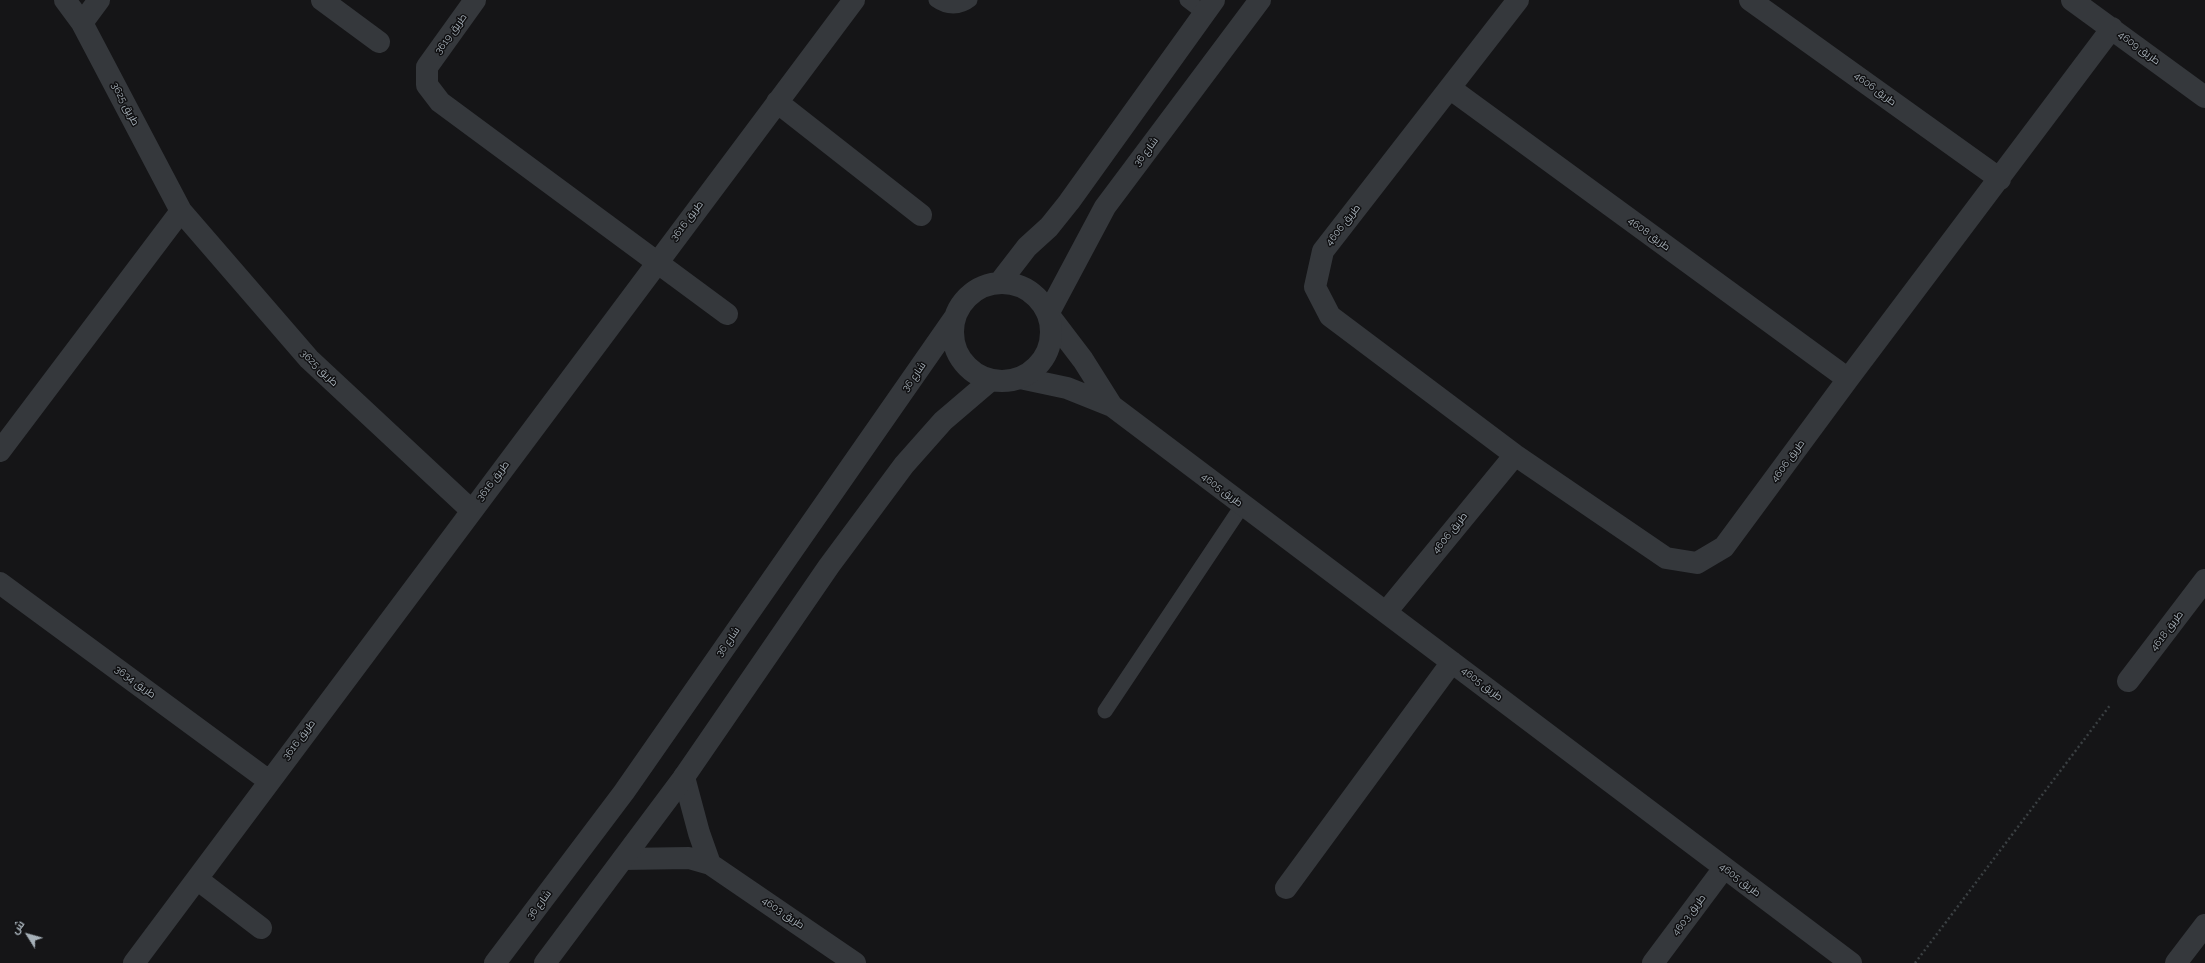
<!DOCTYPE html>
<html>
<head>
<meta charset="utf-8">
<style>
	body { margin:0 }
	#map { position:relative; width:2205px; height:963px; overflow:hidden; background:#151517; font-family:Raleway,Cairo,sans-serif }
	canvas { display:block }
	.north { position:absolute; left:8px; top:915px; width:40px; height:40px; -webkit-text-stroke:3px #101012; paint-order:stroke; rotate:307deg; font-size:11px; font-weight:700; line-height:16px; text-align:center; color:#a6b0b8 }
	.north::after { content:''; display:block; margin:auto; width:14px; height:18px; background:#a6b0b8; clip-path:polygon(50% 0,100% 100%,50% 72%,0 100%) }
</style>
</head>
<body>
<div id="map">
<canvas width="2205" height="963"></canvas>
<div class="north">ش</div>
</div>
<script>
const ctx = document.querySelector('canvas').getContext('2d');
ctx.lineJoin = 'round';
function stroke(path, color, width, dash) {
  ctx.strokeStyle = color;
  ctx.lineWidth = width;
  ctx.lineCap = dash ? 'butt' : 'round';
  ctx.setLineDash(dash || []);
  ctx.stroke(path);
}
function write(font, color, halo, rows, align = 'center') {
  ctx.font = font + ' Raleway,Cairo,sans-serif';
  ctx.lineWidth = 3;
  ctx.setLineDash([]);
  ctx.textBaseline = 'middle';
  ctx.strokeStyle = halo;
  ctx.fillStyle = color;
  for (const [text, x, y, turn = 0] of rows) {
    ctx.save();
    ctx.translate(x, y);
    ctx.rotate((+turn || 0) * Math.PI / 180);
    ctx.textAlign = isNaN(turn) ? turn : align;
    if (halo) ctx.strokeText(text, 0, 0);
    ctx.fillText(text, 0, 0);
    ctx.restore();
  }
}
stroke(new Path2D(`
	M1915 963 2111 704`), '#3b4043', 2.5, [2, 3]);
stroke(new Path2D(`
	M936 0C947 8 960 8 970 0
	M1187 0 1204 13
	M1105 711 1242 506`), '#35383c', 15);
stroke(new Path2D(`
	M65 0 82 23 181 211 309 359 471 510
	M322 0 379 42
	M475 0 427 67V85L440 102 727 314
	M1518 0 1323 251 1315 287 1330 316 1515 455 1666 558 1697 563 1724 547 1848 379 2112 28
	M1750 0 2000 179
	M2072 0 2205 97
	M82 23 99 0
	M1451 89 1848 379
	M777 102 921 215
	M1048 314 1083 360 1112 406
	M1020 378 1067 388 1112 406 1851 963
	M0 451 181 211
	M0 583 269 781
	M1386 612 1515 455
	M2128 681 2205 580
	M684 777 699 833 710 864
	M623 859 689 858 710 864 855 963
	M197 879 261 928
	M1286 888 1452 662
	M134 963 854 0
	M1653 963 1724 868
	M2176 963 2205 925`), '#35383c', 22);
stroke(new Path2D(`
	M1000 282 1027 247 1049 227 1069 202 1214 0
	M953 332a49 49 0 1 1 98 0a49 49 0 1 1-98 0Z
	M1048 314 1105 207 1260 0
	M495 963 624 792 955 317
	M545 963 684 777 829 566 904 465 943 421 991 380`), '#35383c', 22);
write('10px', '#a6b0b8', '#101012', [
	["طريق 3619",451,34,-54],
	["طريق 4609",2139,48,36],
	["طريق 4606",1875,89,36],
	["طريق 3625",125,104,62],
	["شارع 36",1146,152,-53],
	["طريق 3616",687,221,-53],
	["طريق 4606",1343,225,-52],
	["طريق 4608",1649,234,36],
	["طريق 3625",319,368,44],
	["شارع 36",914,377,-55],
	["طريق 4606",1788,461,-54],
	["طريق 3616",493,481,-53],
	["طريق 4605",1222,490,37],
	["طريق 4606",1450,533,-51],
	["طريق 4618",2167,631,-53],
	["شارع 36",728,642,-55],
	["طريق 3634",135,682,36],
	["طريق 4605",1482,684,37],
	["طريق 3616",299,740,-53],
	["طريق 4605",1740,880,37],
	["شارع 36",539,905,-53],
	["طريق 4603",783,913,34],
	["طريق 4603",1689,915,-53]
]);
</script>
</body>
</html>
